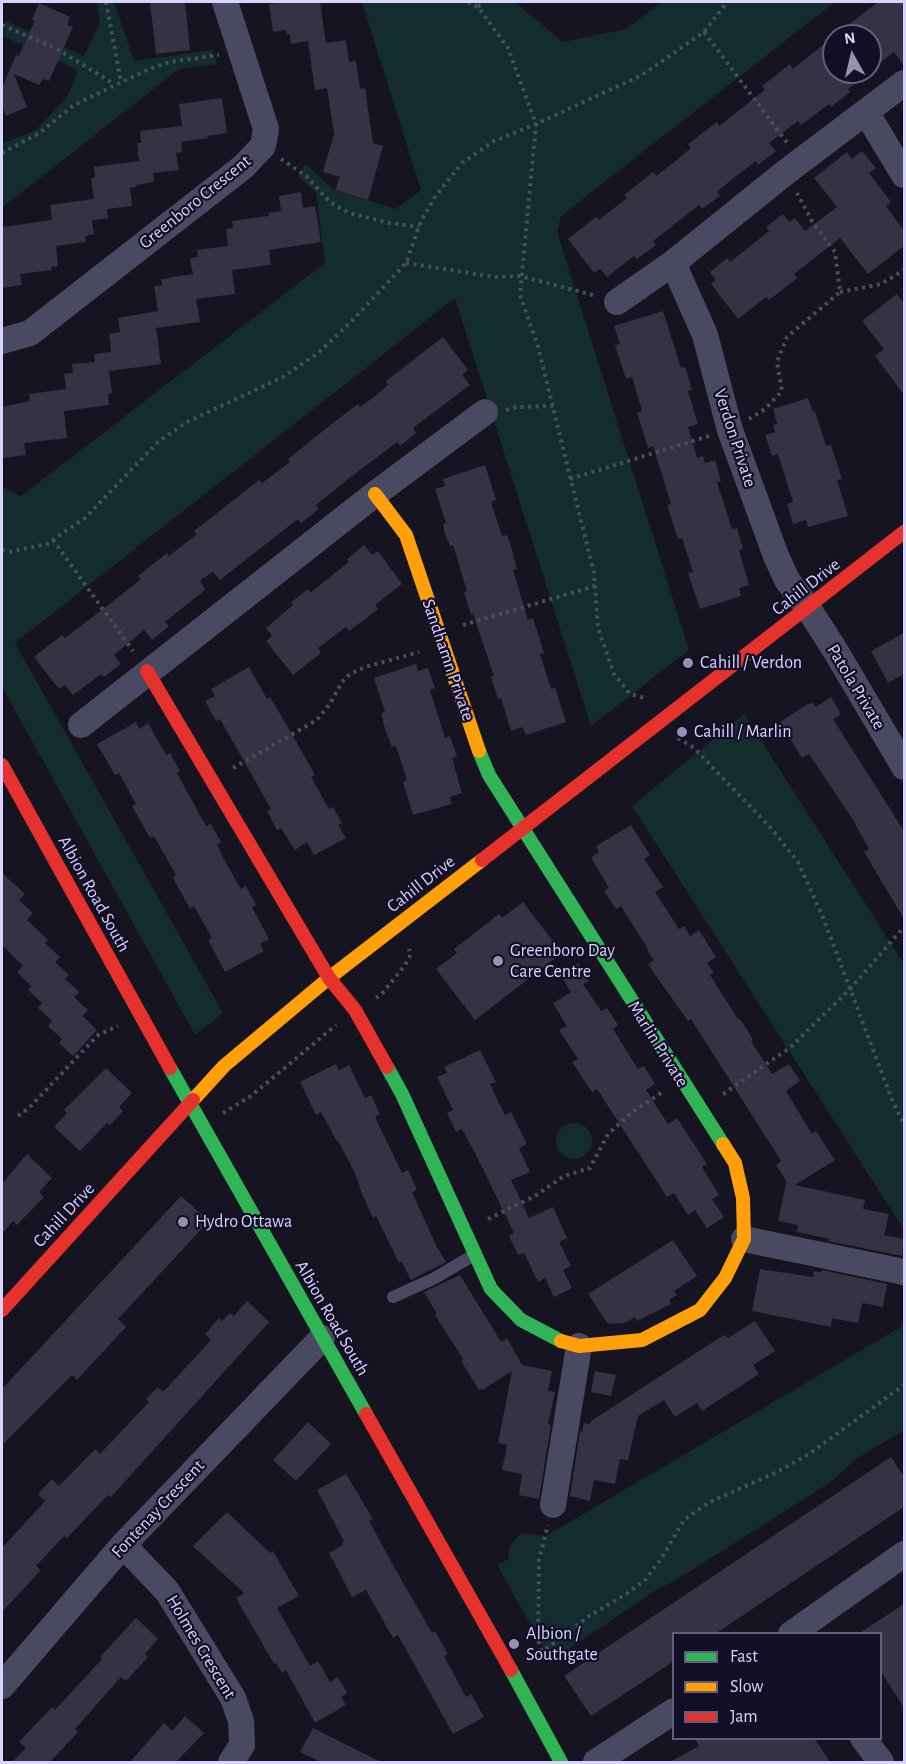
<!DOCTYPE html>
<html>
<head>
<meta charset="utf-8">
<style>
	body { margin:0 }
	#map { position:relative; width:906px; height:1764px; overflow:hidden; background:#161421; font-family:"Alegreya Sans",sans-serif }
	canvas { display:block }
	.frame { position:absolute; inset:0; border:3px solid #d9d4ff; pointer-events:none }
	.legend { position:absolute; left:672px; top:1632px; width:210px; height:108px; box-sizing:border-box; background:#130f26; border:2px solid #625e7d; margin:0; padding:8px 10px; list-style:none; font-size:18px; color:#d9d4ff }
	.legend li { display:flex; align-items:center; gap:12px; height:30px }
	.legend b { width:30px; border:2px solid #625e7d }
	.north { position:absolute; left:822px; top:24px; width:60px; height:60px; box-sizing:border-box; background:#130f26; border:2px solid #625e7d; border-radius:50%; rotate:352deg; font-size:16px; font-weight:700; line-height:24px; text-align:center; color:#d9d4ff }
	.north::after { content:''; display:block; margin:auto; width:21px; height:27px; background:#9591b1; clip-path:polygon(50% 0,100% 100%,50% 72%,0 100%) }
</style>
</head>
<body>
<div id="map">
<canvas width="906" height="1764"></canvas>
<div class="frame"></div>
<ul class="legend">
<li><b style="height:8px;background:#30b455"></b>Fast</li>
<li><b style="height:8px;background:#ff9f0a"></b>Slow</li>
<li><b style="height:8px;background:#e5322d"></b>Jam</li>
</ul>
<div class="north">N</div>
</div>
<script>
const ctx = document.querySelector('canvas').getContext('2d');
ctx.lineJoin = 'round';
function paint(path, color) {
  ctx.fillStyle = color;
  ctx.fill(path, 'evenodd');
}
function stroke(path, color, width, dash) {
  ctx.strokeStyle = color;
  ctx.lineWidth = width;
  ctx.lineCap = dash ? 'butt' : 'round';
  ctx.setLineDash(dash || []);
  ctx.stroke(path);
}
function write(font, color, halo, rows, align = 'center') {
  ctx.font = font + ' "Alegreya Sans",sans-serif';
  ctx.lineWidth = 4.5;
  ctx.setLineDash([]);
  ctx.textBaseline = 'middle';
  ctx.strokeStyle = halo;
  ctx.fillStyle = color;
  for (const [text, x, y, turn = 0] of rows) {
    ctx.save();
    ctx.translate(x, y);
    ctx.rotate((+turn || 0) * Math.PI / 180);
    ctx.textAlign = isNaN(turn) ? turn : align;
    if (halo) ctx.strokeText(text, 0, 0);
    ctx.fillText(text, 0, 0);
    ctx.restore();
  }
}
paint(new Path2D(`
	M96 2H114L134 61 213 50 217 64 179 69 2 208V144L36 130 67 97 78 70 3 36 6 21 84 56 100 23Z
	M362 2H515L563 42 626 29 661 2H835L561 216 557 232 689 650 591 726 455 298 15 643 223 1013 195 1035 2 687V487L21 496 325 263 316 193 298 176 306 164 334 190 396 209 421 190Z
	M744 714 904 964V1230L632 806Z
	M556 1141a18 18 0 1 1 36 0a18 18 0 1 1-36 0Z
	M904 1325V1430L856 1459 828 1484 673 1582 658 1589 551 1661 497 1565 509 1558C507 1547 514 1540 521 1533L546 1536Z`), '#132c2d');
paint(new Path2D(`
	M150 2H185L190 50 156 54Z
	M289 2H320L326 43 346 40 349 62 356 61 360 89 365 88 373 143 383 146 368 200 335 190 340 177 323 172 334 134 327 88 315 90 308 41 291 44 290 34 287 35 286 30 273 32 269 4Z
	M878 2H904V66L894 52 870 71V36H834Z
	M39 3 70 17 67 25 73 27 49 81 43 79 39 85 14 74 27 107 6 116 2 104V88L16 55 19 56 35 21 32 20Z
	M834 36V72H869L848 89 850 92 831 107 829 104 801 125 798 121 769 143 776 151 758 165 756 161 736 176 717 192 720 196 702 209 699 205 653 241 656 245 637 259 634 256 607 277 600 269 594 273 568 239 596 217 599 220 627 198 624 195 653 172 656 176 678 159 691 148 688 144 717 122 719 126 765 90 762 86 790 64 793 69Z
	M222 98 227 133 207 136 208 138 181 142 182 152 176 153 179 170 153 173 154 182 136 185V187L130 188 132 206 107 209 108 218 92 220 94 234 85 236 86 242 56 246 58 266 51 267 52 270 20 274 22 285 2 288V227L52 220 50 205 94 199 91 178H95L94 167 139 161 137 143H141L140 131 182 126 179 104Z
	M862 151 876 168 869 173 891 202 886 206 904 231V246L868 274 840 238 794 274 797 278 782 290 769 300 766 297 738 319 711 284 716 280 710 272 727 258 730 262 769 231 766 227 783 214 789 222 795 218 805 231 837 207 814 178 847 152 852 159Z
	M301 192 303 208 315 206 321 242 269 250 271 265 232 270 235 294 196 299 200 322 156 328 161 364 109 371 112 393 108 394 109 405 64 411 67 438 24 443 26 455 3 458 2 407 30 401 29 394 66 389 64 374 73 373 72 364 95 362 94 354 111 352 109 334 120 332 118 318 158 311 154 286 163 285 161 279 193 274 190 258 198 257 197 250 228 246 226 229 233 228 232 221 269 216 268 213 281 211 279 196Z
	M897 294 904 304V395L875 356 884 349 862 321Z
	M663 311 681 368 685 367 692 390 688 391 698 424 688 427 697 458 703 456 705 463 715 460 721 481 717 482 732 529 737 528 743 549 739 550 749 585 739 588 741 596 700 609 688 573 693 572 682 538 678 539 672 521 667 505 671 504 653 446 648 448 637 413 642 411 632 377 626 379 615 345 620 344 614 326Z
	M443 337 468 370 462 375 470 385 413 428 416 433 400 446 397 442 343 483 316 505 319 509 301 523 298 519 220 580 213 572 200 580 205 590 165 622 169 626 152 640 144 630 114 655 121 664 113 670 104 677 101 674 73 695 65 685 59 689 34 657 62 635 65 638 112 602 141 579 138 576 167 553 169 556 197 534 194 531 259 480 262 483 290 462 288 459 329 426 358 404 360 407 375 396 388 385 386 381Z
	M808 398 813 412 815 411 826 446 831 445 842 479 837 480 848 516 808 527 806 520 793 524 787 504 793 502 778 454 772 456 765 435 775 432 773 425 777 424 773 409Z
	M485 465 496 500 491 502 502 536 507 535 512 550 517 569 513 570 528 620 533 618 544 653 540 654 545 670 551 689 555 687 566 722 526 735 523 727 511 731 501 698 498 699 491 677 494 676 473 614 471 615 467 602 464 592 467 591 453 545 450 546 445 534 443 524 446 523 435 489 445 486 443 479Z
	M364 545 372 555 378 551 402 584 375 605 378 609 364 620 349 631 346 627 318 648 321 653 293 675 266 641 272 636 266 628 293 605 291 602 308 589 310 593 330 577 349 562 347 559Z
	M904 633V674L888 683 871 651Z
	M416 664 418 671 428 668 435 688 430 690 445 738 450 736 457 757 452 758 462 793 450 797 452 804 413 815 403 782 407 780 396 746 392 747 385 729 381 713 385 712 374 678Z
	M249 667 267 699 270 697 289 729 315 775 311 777 329 809 333 807 342 823 338 825 346 838 314 855 307 842 295 850 281 828 277 830 267 811 271 809 253 777 220 719 216 721 205 701 215 696 211 689Z
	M831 697 841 714 833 719 904 831V919L864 852 869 849 853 820 809 754 802 758 780 722 808 704 813 703 816 707Z
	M136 722 139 729 148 723 166 755 170 753 180 771 177 773 206 826 211 824 221 842 217 845 227 865 241 889 246 886 256 905 252 907 269 939 260 944 264 951 225 972 208 940 212 938 194 906 190 909 173 878 176 875 167 859 154 836 150 838 132 806 136 804 119 773 115 775 97 744Z
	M631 825 650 855 644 859 663 887 655 892 679 929 684 926 690 936 699 930 716 957 707 963 714 973 710 975 738 1019 739 1018 746 1028 753 1040 751 1041 772 1074 789 1064 800 1081 786 1091 812 1134 816 1131 835 1160 795 1185 865 1200 863 1209 889 1214 884 1235 904 1239 902 1256 828 1241 829 1239 797 1232 798 1225 778 1221 786 1183 788 1184 776 1165 781 1161 691 1019 688 1021 656 976 648 964 654 960 647 950 648 949 621 906 616 909 604 891 609 888 591 858 599 852 596 846Z
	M2 873 25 894 19 900 33 913 27 920 48 940 45 943 60 957 55 962 69 975 65 979 79 992 74 997 88 1010 83 1016 97 1030 73 1056 59 1043 62 1039 48 1026 52 1021 38 1008 42 1003 28 990 31 986 17 972 23 966 2 945Z
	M523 902 562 953 475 1020 436 969 457 953 454 949 499 914 502 918Z
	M578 963 589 981 583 984 601 1011 607 1008 618 1025 613 1029 638 1069 644 1066 655 1084 646 1090 664 1118 668 1124 677 1118 707 1164 702 1167 719 1195 712 1199 724 1217 707 1228 695 1210 688 1215 674 1193 667 1197 597 1089 592 1092 572 1062 578 1059 559 1030 567 1026 553 1003 583 985 571 992 560 974Z
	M480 1050 496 1082 490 1084 497 1099 505 1115 511 1112 527 1144 519 1148 530 1172 511 1180 529 1218 553 1207 567 1238 559 1242 571 1266 563 1270 572 1288 554 1297 545 1278 538 1282 524 1253 518 1255 509 1236 514 1233 479 1161 462 1129 456 1132 447 1113 453 1110 437 1077 447 1073 444 1067Z
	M336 1064 339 1070 349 1065 365 1098 371 1095 380 1114 375 1117 402 1173 408 1170 417 1190 412 1192 436 1245 446 1262 411 1280 402 1262 399 1263 376 1216 373 1218 359 1187H360L354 1171 338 1141 337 1142 321 1112 316 1115 300 1082Z
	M106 1068 132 1093 119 1107 123 1111 110 1125 107 1123 80 1151 54 1127 67 1113 64 1110Z
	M27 1154 52 1178 39 1192 44 1197 17 1225 13 1221 2 1234V1184Z
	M181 1196 209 1221 118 1319 126 1327 77 1380 72 1375 2 1445V1389Z
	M673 1240 697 1276 674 1291 677 1295 669 1300 671 1304 637 1321 635 1317 625 1323 608 1324 588 1294Z
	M760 1269 813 1277 814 1271 821 1272 822 1270 887 1284 883 1307 862 1303 858 1323 832 1318 831 1327 752 1311Z
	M460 1275 501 1342 507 1338 522 1365 552 1371 548 1391 555 1392 548 1424 551 1425 539 1499 519 1495 522 1474 502 1470 507 1445 498 1443 512 1371 482 1390 481 1389 479 1390 461 1361 463 1359 435 1315 437 1314 424 1292Z
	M247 1301 269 1322 111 1497 108 1495 67 1538 64 1536 36 1566 41 1570 2 1612V1548L45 1501 38 1494 52 1479 59 1486 95 1449 100 1454 149 1402 146 1399 158 1387 163 1392 211 1340 205 1334 219 1318 222 1321 230 1313 234 1316Z
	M755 1321 775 1351 753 1365 759 1374 702 1411 697 1403 675 1417 664 1400 638 1416 628 1460 620 1459 615 1484 594 1480 590 1501 570 1496 580 1431 582 1432 584 1423 590 1424 591 1421 716 1340 725 1335 728 1338Z
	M595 1371 616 1375 611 1396 591 1392Z
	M308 1422 331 1444 296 1481 273 1460Z
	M891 1457 904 1477V1507L715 1634H674V1661L591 1716 564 1676Z
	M346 1474 373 1519 369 1521 397 1572 432 1633 435 1631 448 1654 444 1656 466 1697 471 1694 484 1717 453 1734 398 1635 393 1638 366 1590 352 1597 329 1553 343 1545 342 1542 344 1541 317 1490Z
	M227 1512 270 1553 273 1551 299 1596 277 1608 310 1666 318 1661 330 1682 338 1677 347 1693 341 1697 346 1705 315 1723 286 1670 282 1673 276 1663 274 1664 236 1598 244 1593 193 1546Z
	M904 1604V1708L880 1670V1634H858Z
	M136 1618 158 1639 145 1654 148 1657 126 1681 121 1677 75 1729 78 1732 50 1762H12L26 1748 19 1742 52 1707 55 1710 102 1659 100 1657Z
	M185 1716 204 1733 176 1762H130L164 1723 172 1731Z
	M313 1728 381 1762H321L300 1752Z
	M694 1738H814L830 1762H670L699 1746Z`), '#343243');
stroke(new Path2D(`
	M106 2 121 82
	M468 2 478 7 508 48 536 124 520 295 538 347 594 573 598 628 614 674 630 694 645 698
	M478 7 483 2
	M2 25 57 49 114 84
	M704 32 788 144
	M2 153 38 134 74 105 149 69 170 62 219 55
	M281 159 306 176 330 202 349 213 390 223 419 227
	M406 263 495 277 520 276 597 296
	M840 292 881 284 904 270
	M506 410 516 407 553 406
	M749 419 765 409 782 391 777 362 787 337 840 292 835 252 812 221 797 193
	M570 479 709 436
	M53 540 133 651
	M2 550 9 552 47 544 85 518 158 442 187 422 283 377 318 353 351 322 406 263 421 221 435 197 462 163 494 141 536 124 642 75 704 32 727 2
	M463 625 595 586
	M678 738 694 748 770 827 798 862 822 915 893 1102 904 1124
	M233 768 317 720 329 705 342 682 350 674 365 667 419 652
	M376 998 381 995 405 965 411 954 409 949
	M723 1094 791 1047 850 989 904 927
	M223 1113 251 1096 336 1025
	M18 1116 29 1108 98 1035 118 1026
	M488 1219 535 1196 564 1176 590 1168 608 1134 631 1113 661 1093
	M542 1651 538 1640 539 1559 548 1525
	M534 1658 589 1616 628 1593 646 1579 661 1559 684 1520 708 1503 777 1472 809 1454 904 1385`), '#44505f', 4, [3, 4.5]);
stroke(new Path2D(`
	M393 1297 433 1279 474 1255`), '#4a4962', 12);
stroke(new Path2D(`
	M866 112 904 175
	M673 263 705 335 730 430 776 556 787 580 808 608 835 650 904 767
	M617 302 673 263 786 172 904 83
	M2 341 30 333 243 167 263 146 266 129 225 2
	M81 725 375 494 485 412
	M744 1239 904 1272
	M553 1505 579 1346
	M123 1545 167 1591 233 1698 241 1721 242 1745 231 1762
	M791 1634 904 1554
	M2 1686 123 1545 322 1338
	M863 1738 881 1762
	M596 1762 674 1711`), '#4a4962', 26);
stroke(new Path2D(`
	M479 751 489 775 723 1144
	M387 1067 402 1094 491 1289 521 1320 561 1341
	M170 1068 366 1414
	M511 1670 561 1762`), '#30b455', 14);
stroke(new Path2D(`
	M375 494 406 535 479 751
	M193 1100 224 1066 329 978 482 860
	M561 1341 579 1346 642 1340 700 1310 725 1278 744 1239 743 1198 735 1163 723 1144`), '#ff9f0a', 14);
stroke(new Path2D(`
	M147 671 329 978 355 1010 387 1067
	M2 765 170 1068
	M482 860 904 532
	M2 1310 193 1100
	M366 1414 511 1670`), '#e5322d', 14);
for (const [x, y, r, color] of [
	[688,663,6,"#9591b1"],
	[682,732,6,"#9591b1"],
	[498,961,6,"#9591b1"],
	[183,1222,6,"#9591b1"],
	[514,1644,6,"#9591b1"]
]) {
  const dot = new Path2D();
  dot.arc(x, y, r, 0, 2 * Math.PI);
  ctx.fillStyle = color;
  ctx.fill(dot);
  stroke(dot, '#130f26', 2);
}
write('18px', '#d9d4ff', '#130f26', [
	["Greenboro Crescent",195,202,-39],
	["Verdon Private",735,438,72],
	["Cahill Drive",806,587,-38],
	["Sandhamn Private",448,660,71],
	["Patola Private",856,687,59],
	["Cahill Drive",421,884,-38],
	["Albion Road South",94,894,61],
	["Marlin Private",658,1044,58],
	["Cahill Drive",64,1215,-47],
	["Albion Road South",332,1318,60],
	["Fontenay Crescent",158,1509,-47],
	["Holmes Crescent",201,1647,59]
]);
write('18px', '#d9d4ff', '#130f26', [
	["Cahill / Verdon",700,663],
	["Cahill / Marlin",694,732],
	["Greenboro Day",510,951],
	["Care Centre",510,972],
	["Hydro Ottawa",195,1222],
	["Albion /",526,1634],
	["Southgate",526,1655]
], 'left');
</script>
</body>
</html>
